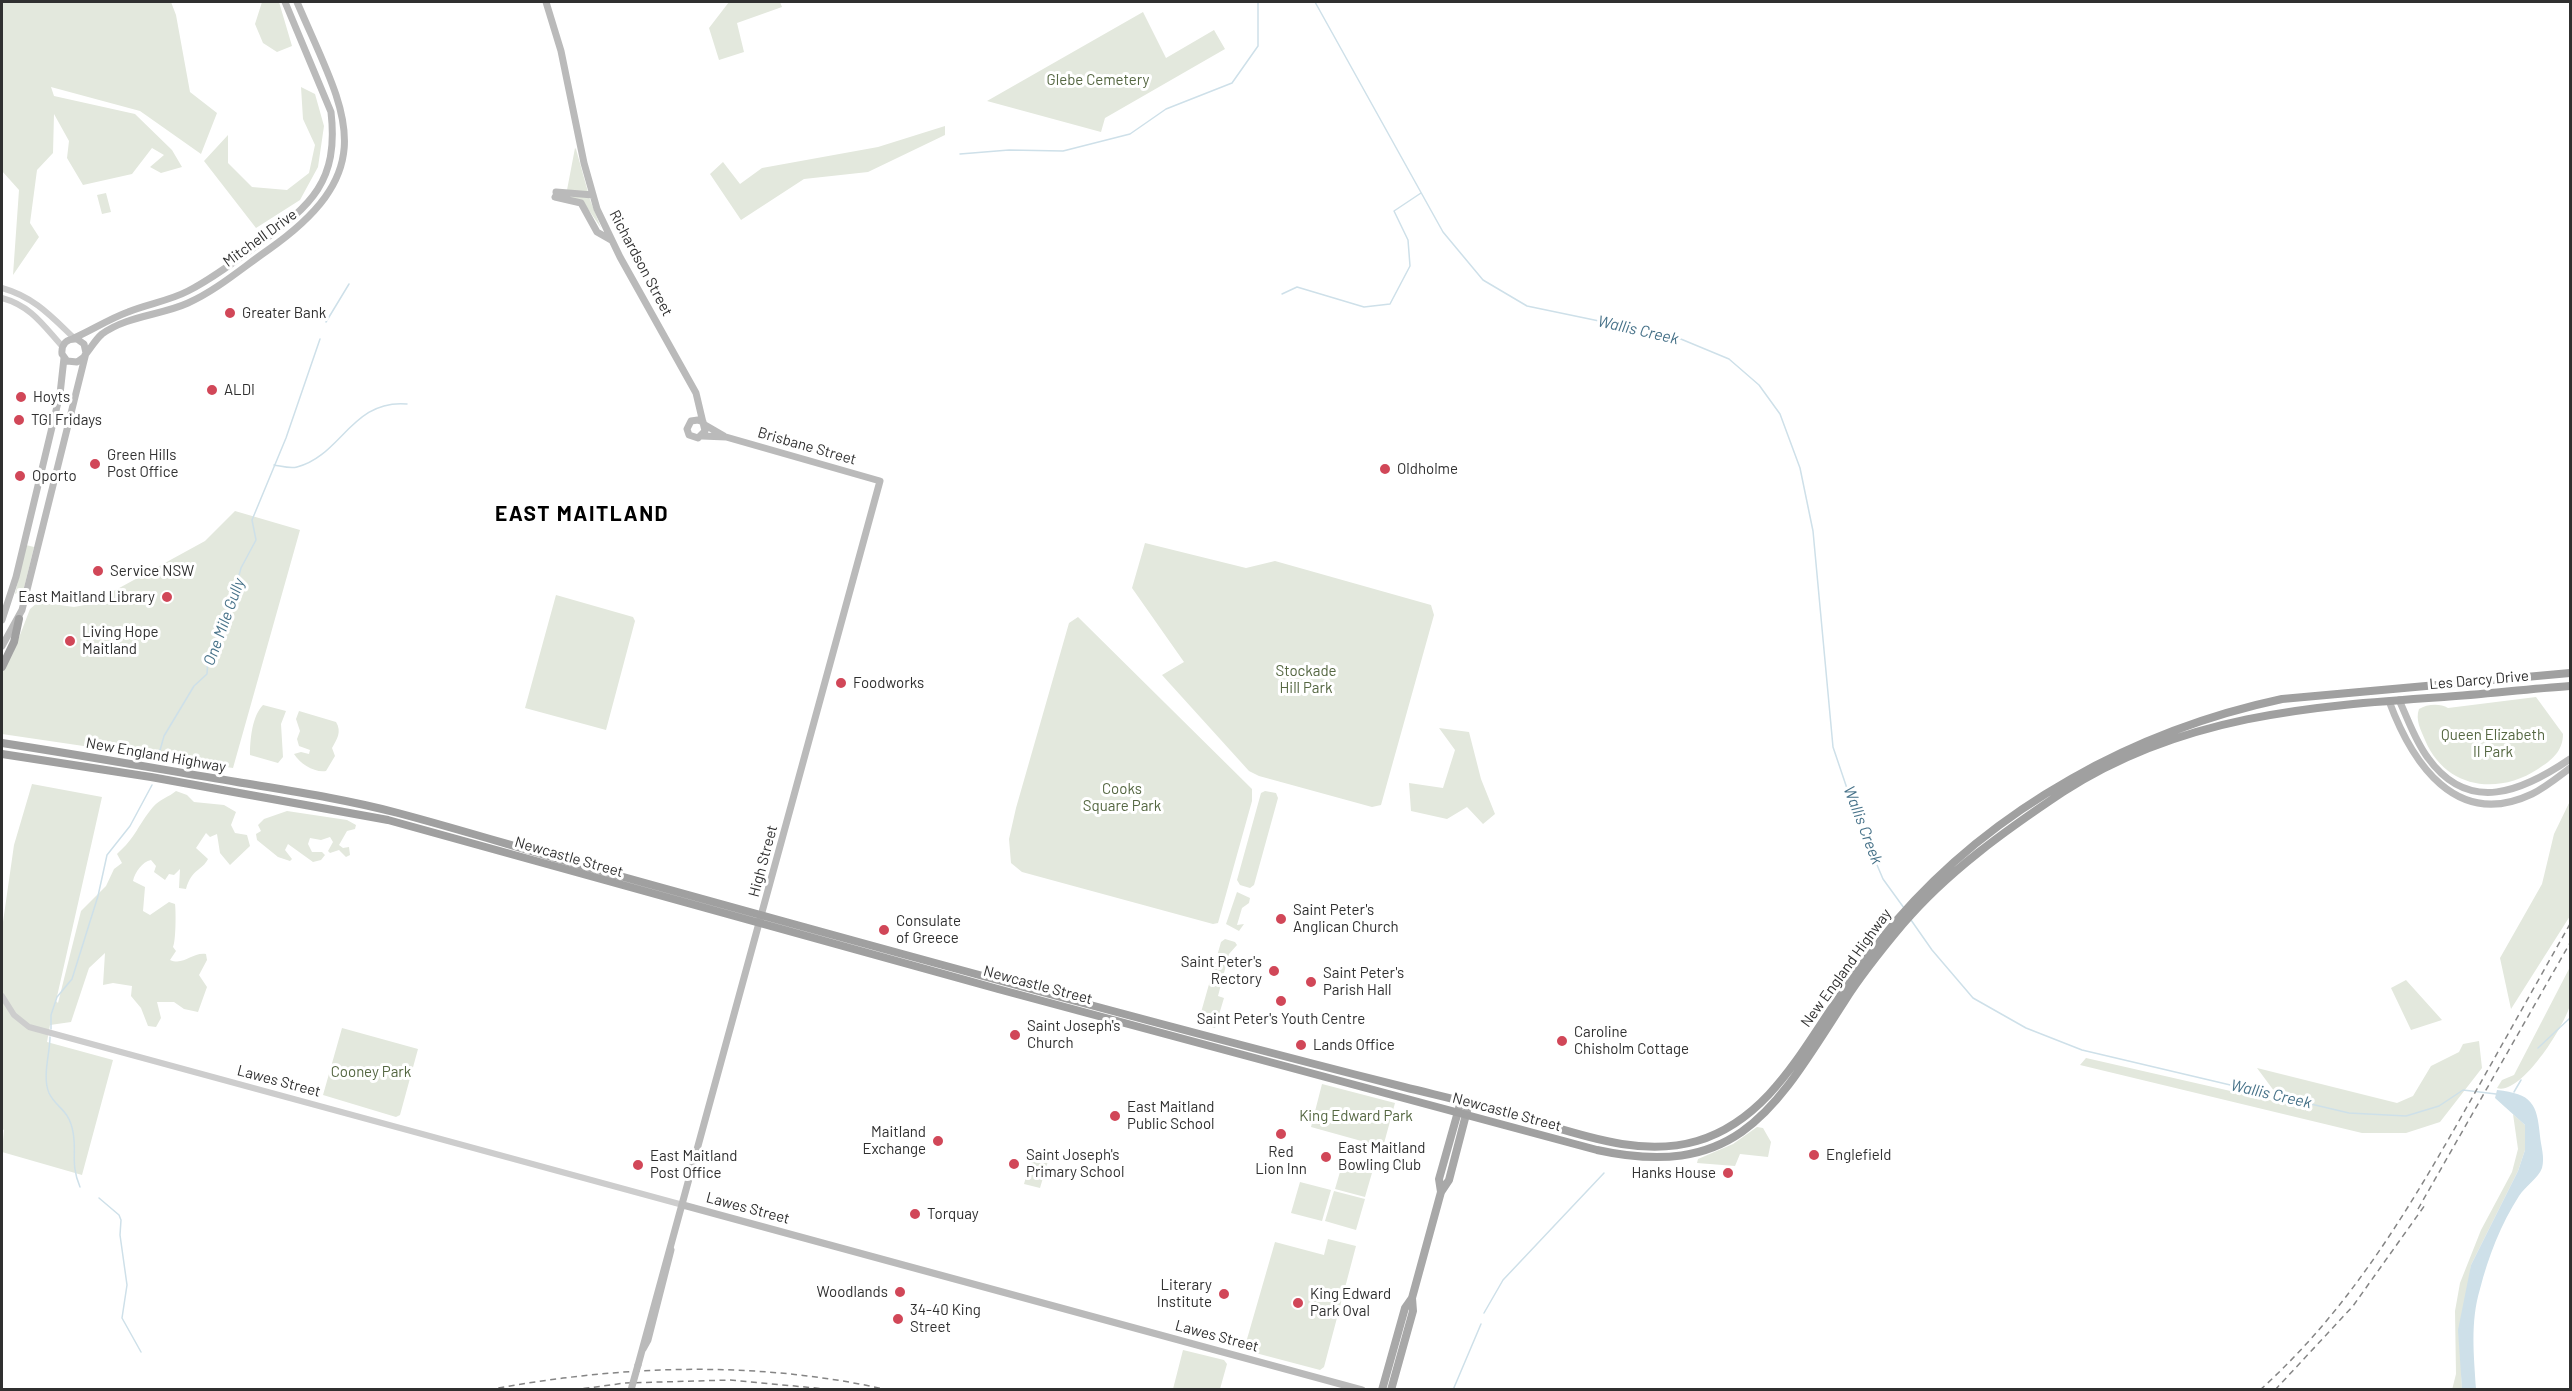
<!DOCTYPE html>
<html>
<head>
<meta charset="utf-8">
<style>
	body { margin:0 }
	#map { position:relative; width:2572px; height:1391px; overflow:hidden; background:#fff; font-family:Barlow,sans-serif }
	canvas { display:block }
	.frame { position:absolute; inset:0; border:3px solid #303030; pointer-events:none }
</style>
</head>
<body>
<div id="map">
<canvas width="2572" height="1391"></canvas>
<div class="frame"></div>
</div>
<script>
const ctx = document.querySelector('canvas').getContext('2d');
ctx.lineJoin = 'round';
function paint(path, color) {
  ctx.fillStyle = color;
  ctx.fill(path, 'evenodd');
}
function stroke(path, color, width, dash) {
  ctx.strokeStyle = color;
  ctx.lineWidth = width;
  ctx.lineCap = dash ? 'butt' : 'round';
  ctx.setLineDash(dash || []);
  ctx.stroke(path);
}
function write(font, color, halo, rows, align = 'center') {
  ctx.font = font + ' Barlow,sans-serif';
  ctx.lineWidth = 6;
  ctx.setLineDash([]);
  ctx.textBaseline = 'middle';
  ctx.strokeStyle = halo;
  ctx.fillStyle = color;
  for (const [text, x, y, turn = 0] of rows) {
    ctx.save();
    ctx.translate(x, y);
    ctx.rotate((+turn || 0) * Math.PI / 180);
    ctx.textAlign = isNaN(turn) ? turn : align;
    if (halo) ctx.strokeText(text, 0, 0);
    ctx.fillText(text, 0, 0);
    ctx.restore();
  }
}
paint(new Path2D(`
	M2 2H171L176 15 190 92 217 113 201 154 140 111 51 87 54 96 135 114 172 150 182 167 161 173 150 167 164 155 152 148 132 174 83 185 67 158 69 141 54 114 53 153 37 170 30 223 39 237 13 275 19 190 2 171Z
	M262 2H279L292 46 277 52 263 43 255 24Z
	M729 2H780L782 7 737 23 744 52 719 60 709 28Z
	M1143 12 1166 58 1214 30 1225 49 1105 118 1101 132 987 101Z
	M301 87 315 94 324 126 318 167 300 200 256 228 204 161 228 135V163L252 187 287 190 309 173 315 145 303 119Z
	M945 126V135L868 172 804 179 741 220 710 174 723 162 740 184 762 168 878 147Z
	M575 148 576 149 588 192 567 190Z
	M106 193 111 212 102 214 97 195Z
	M569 196 589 197 601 228 586 206Z
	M235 511 300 530 233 768 2 734V673L13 653 30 609 38 602 74 607 90 604 205 541Z
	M1145 543 1246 568 1275 561 1431 605 1434 615 1381 805 1372 807 1259 776 1249 771 1162 675 1184 662 1132 588Z
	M26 545 34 547 24 588 15 594Z
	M556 595 633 617 635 621 606 730 525 708Z
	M1078 617 1252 789V801L1218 923 1213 924 1022 872 1011 863 1009 839 1016 808 1069 623Z
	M2536 697 2563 734C2563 751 2552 760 2538 769 2497 796 2445 788 2425 740 2421 730 2415 720 2419 709 2427 704 2440 703 2448 708Z
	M263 705 286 711 281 724 283 757 278 763 250 755C250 740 252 716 263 705Z
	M299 711 336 722C342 732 337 739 332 748L335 756 326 771C315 773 300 764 294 754L301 752 309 754 310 750 299 746 297 739 300 731 296 719Z
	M1439 728 1469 732 1481 779 1495 814 1483 824 1467 807 1447 819 1411 811 1409 783 1443 788 1455 750Z
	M32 784 102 797 56 1001 58 1003 81 911 106 886 114 869 122 863 117 854C136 837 138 825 153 807 160 799 169 797 176 791L187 795 194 802 224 805 236 812 231 825 235 833 247 835 250 846 230 865 220 853 217 834 210 837 206 833 196 848 208 859C202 871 192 868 186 889L179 888 180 869 174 875 169 874 165 880 154 872 156 866 151 860C142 862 135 872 133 881L145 887 143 911 150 915 169 902 175 904C176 911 176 941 173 947L176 951 170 960C184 966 192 952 206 954L207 960 199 975 207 987 198 1012 184 1009 174 1002H157L161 1018 156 1027 148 1026 141 1008 131 996 132 986 113 983 103 985 105 953 89 968 71 1022 50 1025 47 1042 113 1060 82 1175 2 1152 4 1130 2 1129V929L14 845Z
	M1265 791 1276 793 1278 798 1254 885 1250 888 1240 885 1237 880 1261 793Z
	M2570 801V916L2511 1009 2500 958 2542 884 2554 834Z
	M287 811 347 820 356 825 355 829 347 831 339 845 343 848 349 847 350 855 346 857 339 850 330 853 328 851 333 842 330 837 321 840 310 838 308 844 312 852H322L325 855 321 860 313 862 288 844 285 850 292 859 290 861 278 857 257 840 256 834 261 831 258 825 264 819Z
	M1237 892 1250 898 1249 903 1242 908 1237 925 1244 924 1239 931 1226 924Z
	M1225 939 1235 942 1237 945 1229 954 1218 996 1224 998 1215 1028 1198 1023 1221 942Z
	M2570 967C2571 979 2572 994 2570 1005 2565 1025 2521 1096 2497 1088L2502 1080 2514 1075Z
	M2406 980 2442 1020 2411 1030 2391 988Z
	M342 1028 418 1049 400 1115 396 1117 323 1095Z
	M2479 1041 2482 1068 2440 1122 2406 1133H2362L2080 1065 2086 1058 2283 1103 2257 1068 2397 1103 2413 1096 2431 1066 2459 1052 2463 1044Z
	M1322 1084 1395 1103 1383 1147 1311 1127Z
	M2513 1114 2525 1125V1150L2518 1171 2471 1265 2461 1367 2462 1389 2452 1390 2456 1374 2455 1311 2460 1283 2481 1230 2512 1172 2518 1149Z
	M1757 1127 1763 1128 1771 1142 1768 1157 1740 1154 1735 1166 1697 1163 1698 1159 1733 1144Z
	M1032 1156 1048 1161 1040 1188 1024 1184Z
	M1344 1158 1374 1166 1365 1197 1335 1189Z
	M1300 1182 1331 1190 1322 1221 1291 1213Z
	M1334 1191 1365 1199 1356 1230 1325 1221Z
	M1328 1239 1356 1246 1324 1367 1320 1370 1248 1351 1245 1346 1275 1242 1324 1255Z
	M1183 1350 1224 1360 1227 1364 1220 1389H1173Z`), '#e3e8dd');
paint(new Path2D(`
	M2497 1090C2532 1094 2537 1103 2540 1136 2541 1147 2545 1157 2542 1168 2539 1177 2525 1187 2519 1196 2501 1224 2488 1257 2480 1289 2470 1322 2474 1356 2476 1389H2462L2458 1330 2471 1265 2518 1171 2525 1150V1125L2495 1098Z`), '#cee0e9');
stroke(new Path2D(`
	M1315 2 1443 232 1483 280 1527 306 1676 337 1729 359 1759 385 1780 414 1800 468 1813 531 1833 747 1857 818 1883 879 1904 908
	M960 154 1009 150 1063 151 1130 134 1166 109 1232 83 1258 46V2
	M1282 294 1297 287 1364 307 1390 304 1410 266 1408 240 1394 211 1421 193
	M326 322 349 284
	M274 465C281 466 290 469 297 467 341 456 352 399 407 404
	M157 761 164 736 194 686 207 674 208 657 222 639 223 617 231 604 241 568 256 540 252 520 286 438 320 339
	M1911 920 1932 950 1973 998 2026 1028 2082 1050 2349 1113 2406 1116 2439 1106 2463 1090 2496 1094
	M51 1029V1015L57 997 72 979 98 896 107 855 130 826 152 785
	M50 1037C50 1053 42 1077 49 1093 56 1108 69 1109 73 1132 77 1153 70 1163 80 1187
	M2538 1048 2570 1018
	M2514 1092 2521 1080
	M99 1198 119 1215 121 1220 120 1235 127 1285 122 1318 141 1352
	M1484 1313 1503 1280 1604 1173
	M1453 1390 1481 1324`), '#cee0e9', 1.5);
stroke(new Path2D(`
	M2 288C34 297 51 316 74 338
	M2 298C31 306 43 325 62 346
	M2 996 14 1015 29 1027 683 1205`), '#cdcdcd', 6);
stroke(new Path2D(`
	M546 2 561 51 584 163 597 209 620 257 696 393 705 431 698 438 689 435 687 429 691 421 698 420 703 422
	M556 192 593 195
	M555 197 581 203 597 232 611 240
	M74 338C92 330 109 319 128 312 147 304 169 301 188 291 213 278 237 260 260 243 311 205 339 182 331 112L285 2
	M85 355C91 348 95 340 102 334 126 316 162 315 188 303 217 290 242 268 268 250 386 167 344 112 297 2
	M705 425 724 436
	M2 620 16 577 60 394 64 358
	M2 646 22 610 86 353 84 344 77 339C67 338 61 344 62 354L67 361 77 362 84 357
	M2399 700C2408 719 2415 741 2428 758 2469 815 2523 791 2570 759
	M2389 701C2412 763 2456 830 2532 794 2546 787 2558 777 2570 768
	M683 1205 1362 1390
	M643 1349 648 1340 671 1250
	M638 1365 880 481 726 437 702 436`), '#bababa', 7);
stroke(new Path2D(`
	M1441 1192 1439 1179 1461 1101
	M1382 1390 1405 1308 1412 1298 1441 1192 1449 1180 1469 1103
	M1391 1390 1413 1311 1412 1298`), '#a8a8a8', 8);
stroke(new Path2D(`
	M2 667 14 642 19 619
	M2 743C80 755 159 769 237 782 291 791 345 799 398 813 462 830 526 850 591 868 861 943 1132 1018 1404 1087 1440 1096 1477 1104 1513 1115 1572 1131 1636 1159 1697 1141 1761 1122 1795 1063 1829 1012 1850 980 1872 950 1896 921 1994 807 2136 730 2282 699L2570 673
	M2 754 151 777 388 820 998 989 1597 1150C1739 1181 1776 1107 1844 1002 1861 975 1882 949 1903 924 1947 872 2006 830 2063 792 2180 716 2309 706 2444 697 2486 694 2528 689 2570 686`), '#a0a0a0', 8);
stroke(new Path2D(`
	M2418 1209 2570 943
	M488 1390C620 1365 757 1360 888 1390
	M573 1390 625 1383 730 1380 837 1390
	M2260 1390C2350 1309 2409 1209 2468 1105 2502 1045 2536 984 2570 924
	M2275 1390 2353 1306 2425 1205`), '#858585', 1.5, [6, 4.5]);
stroke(new Path2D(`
	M631 1390 638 1365`), '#bababa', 7);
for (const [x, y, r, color] of [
	[230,313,6,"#d14758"],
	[212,390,6,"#d14758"],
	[21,397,6,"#d14758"],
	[19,420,6,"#d14758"],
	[95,464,6,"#d14758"],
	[1385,469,6,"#d14758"],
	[20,476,6,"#d14758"],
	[98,571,6,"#d14758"],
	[167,597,6,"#d14758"],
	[70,641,6,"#d14758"],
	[841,683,6,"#d14758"],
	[1281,919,6,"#d14758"],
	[884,930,6,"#d14758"],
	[1274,971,6,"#d14758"],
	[1311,982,6,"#d14758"],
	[1281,1001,6,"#d14758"],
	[1015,1035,6,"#d14758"],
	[1562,1041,6,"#d14758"],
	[1301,1045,6,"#d14758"],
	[1115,1116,6,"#d14758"],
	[1281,1134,6,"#d14758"],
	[938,1141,6,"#d14758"],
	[1814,1155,6,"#d14758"],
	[1326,1157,6,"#d14758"],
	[1014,1164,6,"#d14758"],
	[638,1165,6,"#d14758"],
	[1728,1173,6,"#d14758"],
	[915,1214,6,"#d14758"],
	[900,1292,6,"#d14758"],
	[1224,1294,6,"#d14758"],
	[1298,1303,6,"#d14758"],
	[898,1319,6,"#d14758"]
]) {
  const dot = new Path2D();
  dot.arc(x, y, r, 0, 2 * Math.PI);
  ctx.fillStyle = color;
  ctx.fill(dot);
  stroke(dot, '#fff', 2);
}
write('15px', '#556742', '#fff', [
	["Glebe Cemetery",1098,80],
	["Stockade",1306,671],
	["Hill Park",1306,688],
	["Queen Elizabeth",2493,735],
	["II Park",2493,752],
	["Cooks",1122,789],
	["Square Park",1122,806],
	["Cooney Park",371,1072],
	["King Edward Park",1356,1116]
]);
write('15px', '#303030', '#fff', [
	["Mitchell Drive",260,238,-36],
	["Richardson Street",641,263,62],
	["Brisbane Street",807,446,16],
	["Les Darcy Drive",2479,680,-5],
	["New England Highway",156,755,10],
	["Newcastle Street",569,857,16],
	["High Street",763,861,-75],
	["New England Highway",1846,968,-54],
	["Newcastle Street",1038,985,15],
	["Lawes Street",279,1081,15],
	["Newcastle Street",1507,1112,15],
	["Lawes Street",748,1208,15],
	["Lawes Street",1217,1336,15]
]);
write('15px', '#303030', '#fff', [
	["Greater Bank",242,313],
	["ALDI",224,390],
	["Hoyts",33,397],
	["TGI Fridays",31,420],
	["Green Hills",107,455],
	["Post Office",107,472],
	["Oldholme",1397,469],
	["Oporto",32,476],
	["Service NSW",110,571],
	["East Maitland Library",155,597,"right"],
	["Living Hope",82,632],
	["Maitland",82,649],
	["Foodworks",853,683],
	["Saint Peter's",1293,910],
	["Anglican Church",1293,927],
	["Consulate",896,921],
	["of Greece",896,938],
	["Saint Peter's",1262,962,"right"],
	["Rectory",1262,979,"right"],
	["Saint Peter's",1323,973],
	["Parish Hall",1323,990],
	["Saint Peter's Youth Centre",1281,1019,"center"],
	["Saint Joseph's",1027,1026],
	["Church",1027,1043],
	["Caroline",1574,1032],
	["Chisholm Cottage",1574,1049],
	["Lands Office",1313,1045],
	["East Maitland",1127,1107],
	["Public School",1127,1124],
	["Maitland",926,1132,"right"],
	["Exchange",926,1149,"right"],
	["East Maitland",1338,1148],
	["Bowling Club",1338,1165],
	["Red",1281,1152,"center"],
	["Lion Inn",1281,1169,"center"],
	["Saint Joseph's",1026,1155],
	["Primary School",1026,1172],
	["Englefield",1826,1155],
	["East Maitland",650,1156],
	["Post Office",650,1173],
	["Hanks House",1716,1173,"right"],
	["Torquay",927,1214],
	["Literary",1212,1285,"right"],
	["Institute",1212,1302,"right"],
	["Woodlands",888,1292,"right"],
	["King Edward",1310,1294],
	["Park Oval",1310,1311],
	["34-40 King",910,1310],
	["Street",910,1327]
], 'left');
write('italic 16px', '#477289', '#fff', [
	["Wallis Creek",1638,330,13],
	["One Mile Gully",224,622,-70],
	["Wallis Creek",1863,825,69],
	["Wallis Creek",2271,1094,13]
]);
ctx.letterSpacing = '1.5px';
write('bold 21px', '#000', '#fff', [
	["EAST MAITLAND",582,514]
]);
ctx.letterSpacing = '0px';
</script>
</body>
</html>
